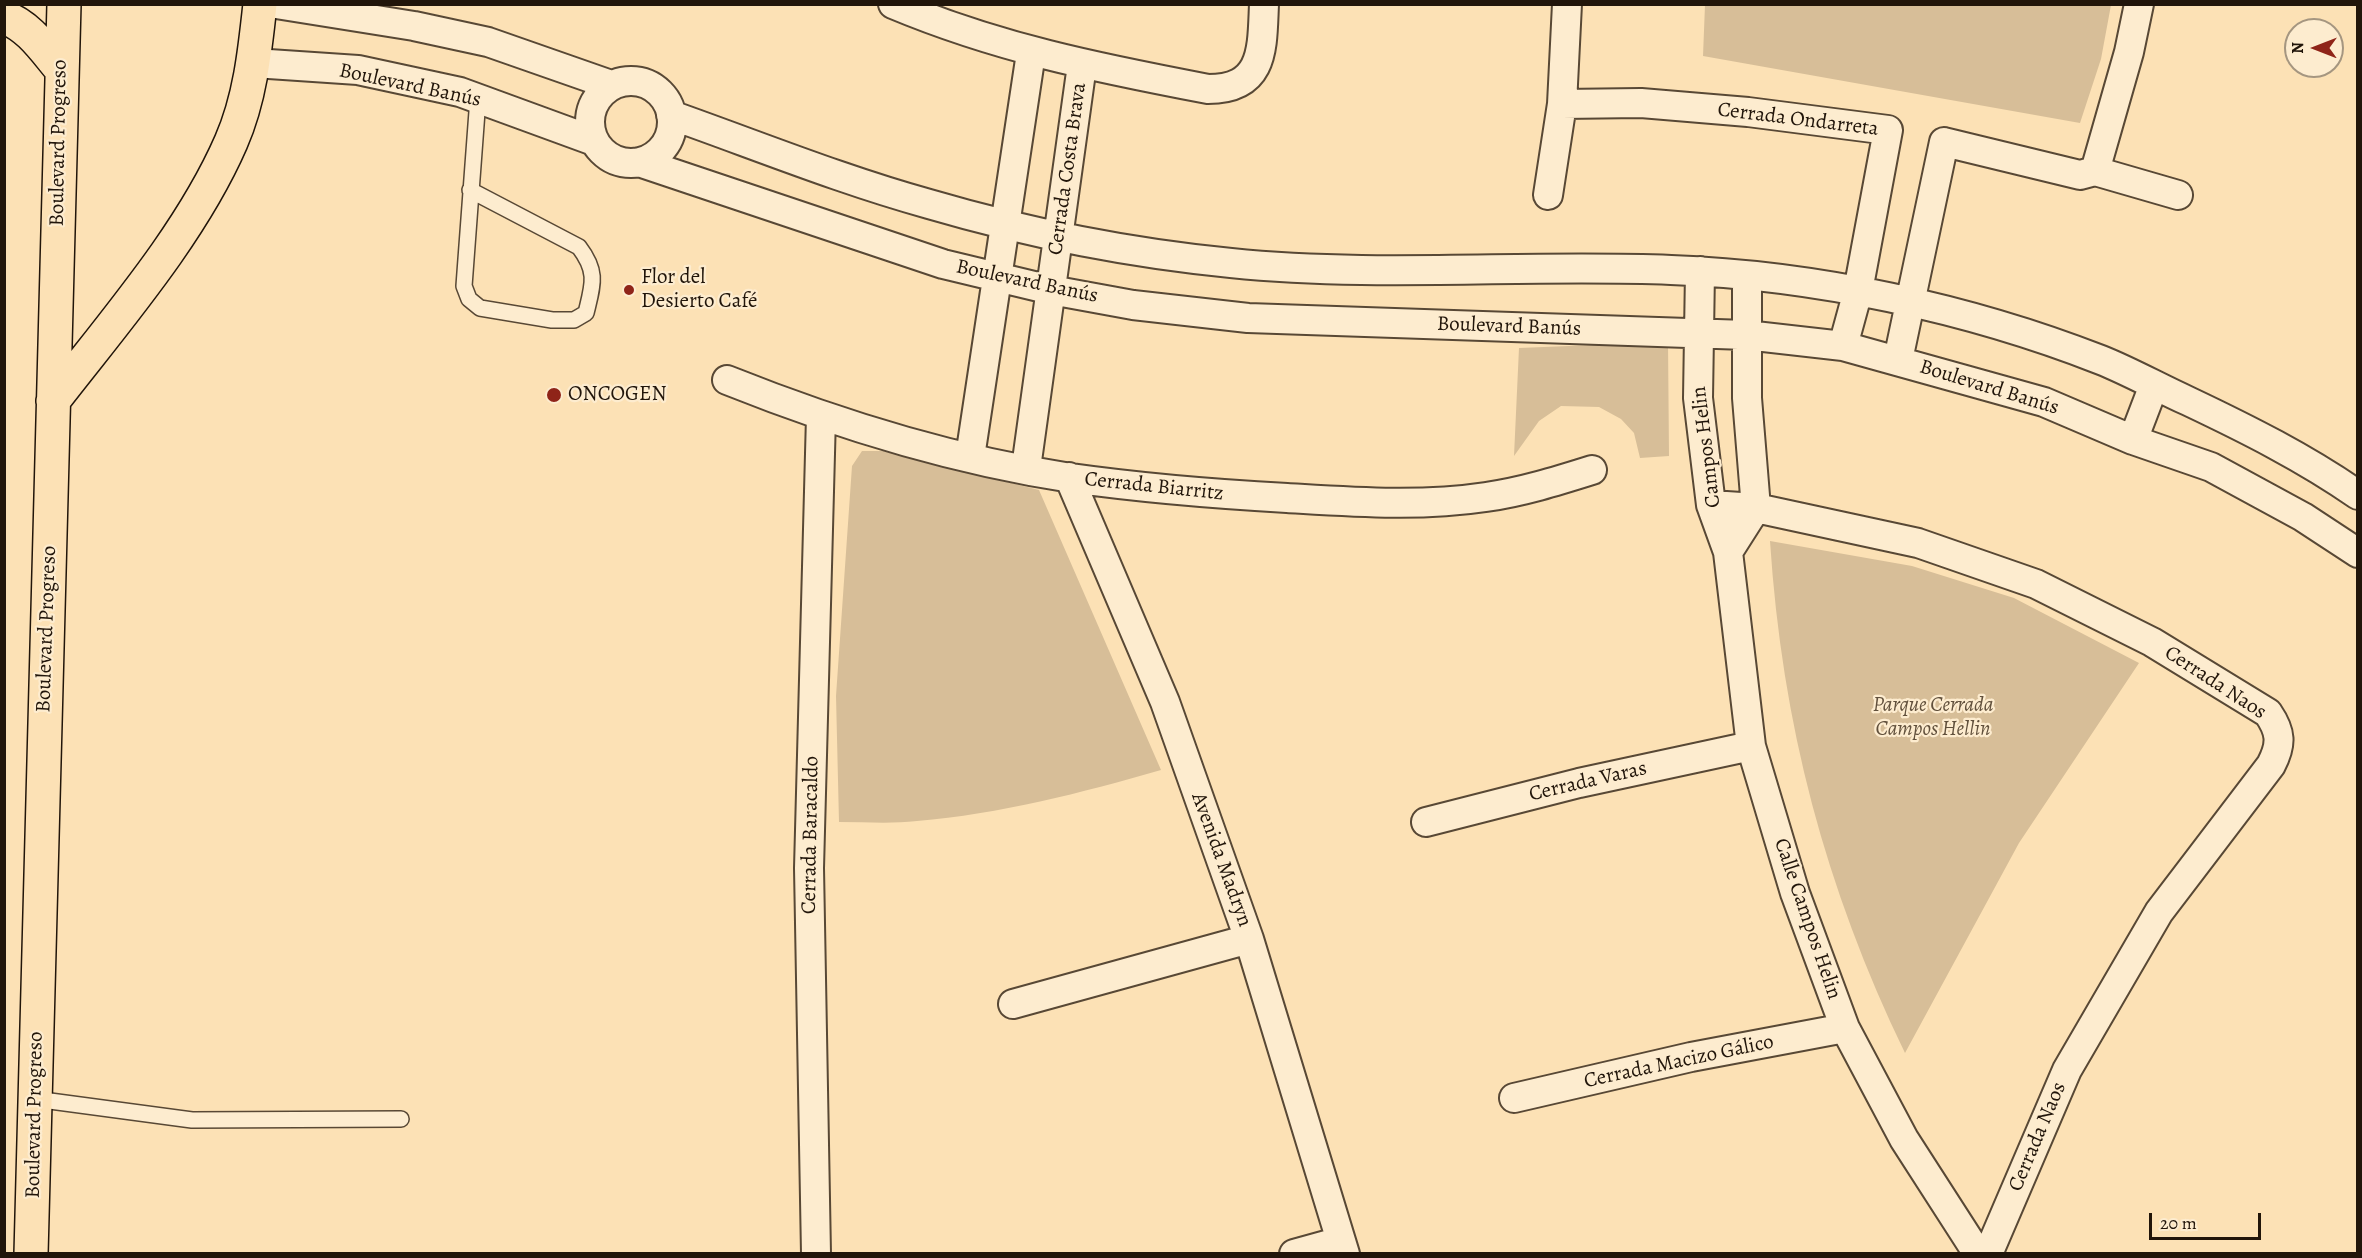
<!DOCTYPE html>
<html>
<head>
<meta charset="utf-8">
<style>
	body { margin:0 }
	#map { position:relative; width:2362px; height:1258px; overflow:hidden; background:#fce1b5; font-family:Alegreya,serif }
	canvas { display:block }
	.frame { position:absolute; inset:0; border:6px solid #21150a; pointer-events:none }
	.north { position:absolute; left:2284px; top:18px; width:60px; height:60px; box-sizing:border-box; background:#fdeccf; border:2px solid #a59680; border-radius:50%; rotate:270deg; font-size:16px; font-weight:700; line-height:24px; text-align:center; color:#21150a }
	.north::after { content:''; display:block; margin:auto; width:21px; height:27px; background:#8f2418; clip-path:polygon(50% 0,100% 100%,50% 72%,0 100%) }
	.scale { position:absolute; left:2149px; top:1213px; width:112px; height:27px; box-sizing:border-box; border:3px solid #21150a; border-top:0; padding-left:8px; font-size:18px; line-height:21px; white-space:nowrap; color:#21150a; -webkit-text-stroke:4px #fdeccf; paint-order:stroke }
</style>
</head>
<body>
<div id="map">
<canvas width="2362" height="1258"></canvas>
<div class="frame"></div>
<div class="north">N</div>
<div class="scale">20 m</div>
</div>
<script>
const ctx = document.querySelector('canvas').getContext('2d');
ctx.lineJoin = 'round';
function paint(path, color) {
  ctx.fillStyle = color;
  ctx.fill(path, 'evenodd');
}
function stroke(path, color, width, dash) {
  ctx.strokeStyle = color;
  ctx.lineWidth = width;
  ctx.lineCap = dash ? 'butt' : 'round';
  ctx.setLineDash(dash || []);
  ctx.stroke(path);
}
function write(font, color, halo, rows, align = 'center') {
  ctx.font = font + ' Alegreya,serif';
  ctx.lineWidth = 4.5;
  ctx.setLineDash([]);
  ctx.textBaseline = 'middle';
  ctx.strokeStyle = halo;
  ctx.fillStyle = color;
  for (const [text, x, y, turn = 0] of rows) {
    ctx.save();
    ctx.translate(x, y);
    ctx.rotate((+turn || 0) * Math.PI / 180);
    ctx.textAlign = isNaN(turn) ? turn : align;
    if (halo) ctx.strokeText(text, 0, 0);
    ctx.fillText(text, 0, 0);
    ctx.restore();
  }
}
paint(new Path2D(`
	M1705 5V4L2111 5 2101 59 2080 123 1703 56Z
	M1668 342 1669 456 1640 458 1634 433 1621 419 1599 407 1561 406 1539 421 1514 456 1519 348Z
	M862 451H884L1039 490 1161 770C1081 793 1000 814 917 821 891 824 865 822 839 822L836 696 852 466Z
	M1770 541 1912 566 2014 598 2139 663 2019 843 1905 1053C1825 887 1782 725 1770 541Z`), '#d7be98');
const service = new Path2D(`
	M470 190 579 247C598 272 593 284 586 313L574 320H552L480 308 469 299 464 286 478 98
	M35 1099 192 1120 401 1119`);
const minor = new Path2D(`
	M276 4 414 26 488 42 611 85
	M893 4C998 48 1098 68 1208 89 1265 89 1262 48 1264 4
	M254 63 358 70 460 92 594 141
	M590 122a41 41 0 1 1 82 0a41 41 0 1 1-82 0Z
	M1562 104 1641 103 1748 112 1888 130 1858 291 1843 346
	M671 115C756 145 842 180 929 204 1028 233 1129 253 1231 263 1378 278 1525 264 1671 270 1814 275 1968 308 2101 360 2131 372 2159 388 2188 401 2247 429 2305 458 2358 495
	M639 162 943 264 1051 290 1133 305 1248 318 1746 335 1843 346 2044 402 2133 440 2211 467 2303 517 2358 553
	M2095 171 2129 52 2139 4
	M1548 195 1562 104 1567 4
	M1700 271 1698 398 1711 505 1728 552 1756 508 1747 398V277
	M1898 360 1944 142 2080 175 2095 171 2178 195
	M727 380C837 424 953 460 1071 478 1142 488 1215 494 1287 498 1354 502 1420 507 1486 497 1522 492 1557 481 1592 470
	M2133 440 2154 385
	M970 457 1031 53
	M1026 468 1082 65
	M1069 477 1165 702 1249 939 1345 1254
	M1711 505 1756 508 1918 543 2036 584 2152 642 2268 713C2281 732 2282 744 2271 765L2159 912 2067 1070 1988 1254
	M1728 552 1751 746 1795 893 1845 1028 1904 1139 1978 1254
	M1426 822 1579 783 1751 746
	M1013 1004 1249 939
	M1514 1098 1691 1057 1845 1028
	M816 1254 809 868 821 416
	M1294 1254 1341 1241`);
const primary = new Path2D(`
	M4 17C29 26 44 49 60 68
	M53 401C115 321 191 234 231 142 250 99 255 51 260 4
	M31 1254 64 4`);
stroke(service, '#584835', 18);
stroke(minor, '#584835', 32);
stroke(primary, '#21150a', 36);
stroke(service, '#fdeccf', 15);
stroke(minor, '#fdeccf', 28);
stroke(primary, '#fce1b5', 33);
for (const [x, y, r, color] of [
	[629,290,6,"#8f2418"],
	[554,395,8,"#8f2418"]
]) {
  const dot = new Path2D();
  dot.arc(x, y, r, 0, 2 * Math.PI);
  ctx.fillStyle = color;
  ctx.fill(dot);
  stroke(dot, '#fdeccf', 2);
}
write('21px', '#21150a', '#fdeccf', [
	["Boulevard Banús",410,86,12],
	["Cerrada Ondarreta",1798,120,7],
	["Boulevard Progreso",59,143,-89],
	["Cerrada Costa Brava",1068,169,-82],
	["Boulevard Banús",1027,282,12],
	["Boulevard Banús",1509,327,2],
	["Boulevard Banús",1989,388,17],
	["Campos Helin",1707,447,-97],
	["Cerrada Biarritz",1154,487,6],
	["Boulevard Progreso",47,629,-88],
	["Cerrada Naos",2215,683,33],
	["Cerrada Varas",1588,782,-13],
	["Cerrada Baracaldo",811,835,-89],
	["Avenida Madryn",1221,860,70],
	["Calle Campos Helin",1807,919,71],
	["Cerrada Macizo Gálico",1679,1062,-12],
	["Boulevard Progreso",35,1115,-89],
	["Cerrada Naos",2038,1137,-67]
]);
write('21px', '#21150a', '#fdeccf', [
	["Flor del",641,278],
	["Desierto Café",641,302],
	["ONCOGEN",568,395]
], 'left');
write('italic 21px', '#61503c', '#fdeccf', [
	["Parque Cerrada",1933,706],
	["Campos Hellin",1933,730]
]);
</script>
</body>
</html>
